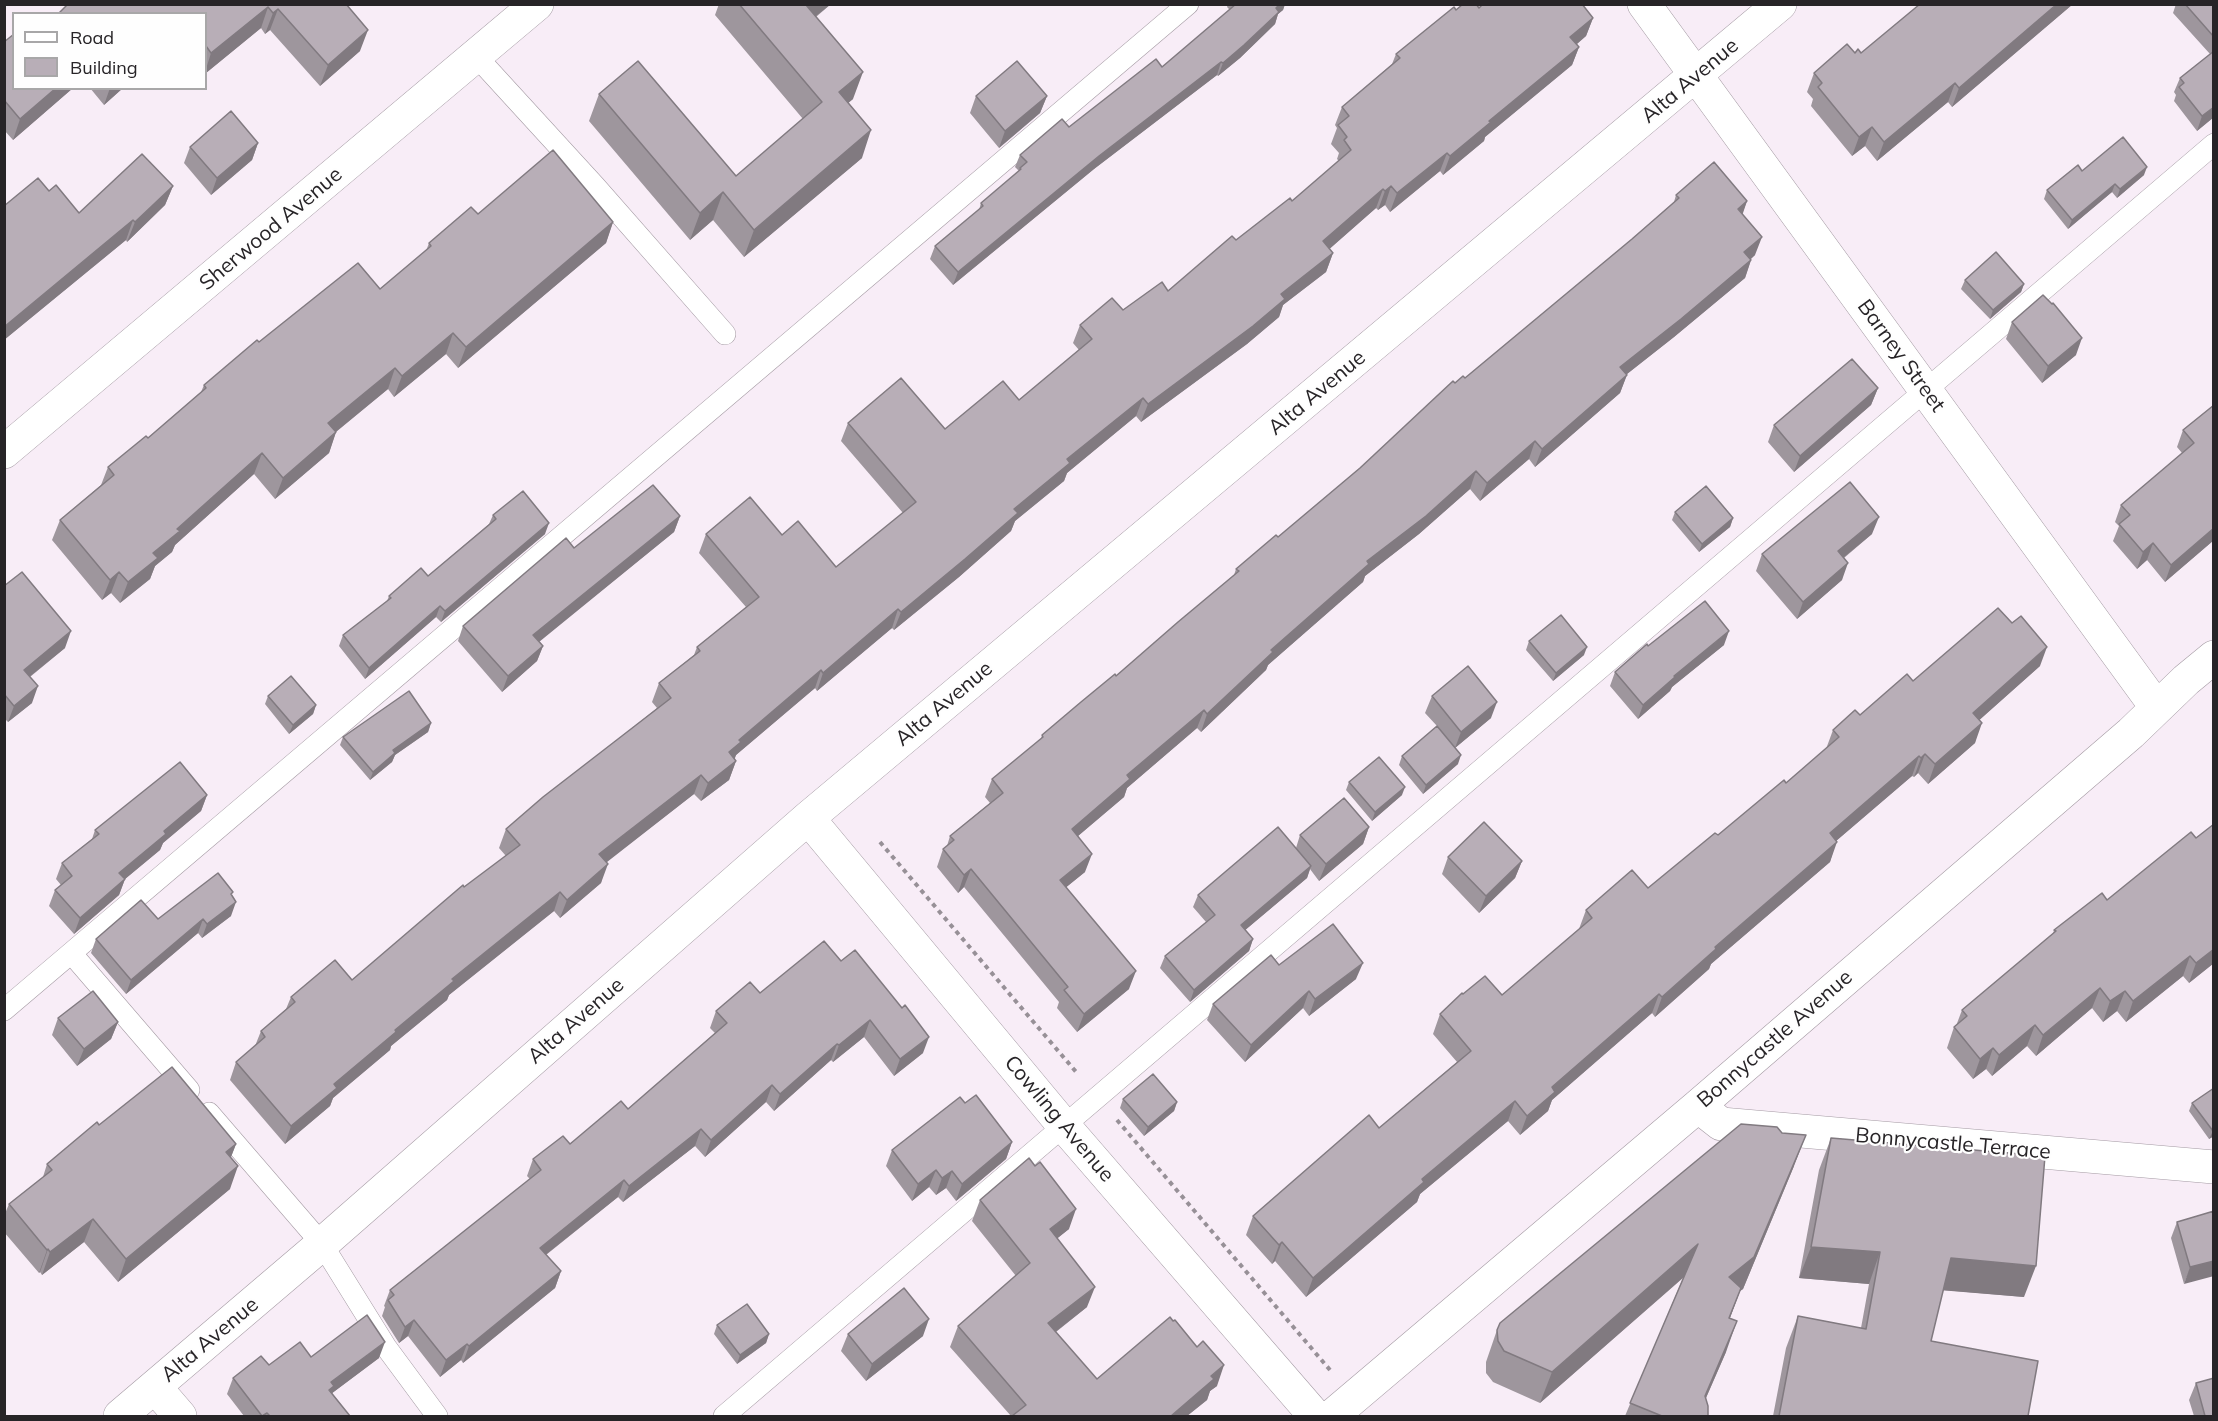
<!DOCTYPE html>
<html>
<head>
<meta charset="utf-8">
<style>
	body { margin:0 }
	#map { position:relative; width:2218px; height:1421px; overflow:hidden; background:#f8edf7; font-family:Mulish,sans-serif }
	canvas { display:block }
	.frame { position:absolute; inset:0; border:6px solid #272427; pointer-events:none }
	.legend { position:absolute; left:12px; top:12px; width:195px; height:78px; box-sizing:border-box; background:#fefefe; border:2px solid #a8a7a8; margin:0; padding:8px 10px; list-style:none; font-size:18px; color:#272427 }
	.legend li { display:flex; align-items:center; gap:12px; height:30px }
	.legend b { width:30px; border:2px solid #a8a7a8 }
</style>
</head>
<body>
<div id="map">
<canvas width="2218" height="1421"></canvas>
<div class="frame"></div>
<ul class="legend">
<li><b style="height:8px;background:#fff"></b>Road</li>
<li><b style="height:16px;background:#b8aeb7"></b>Building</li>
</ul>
</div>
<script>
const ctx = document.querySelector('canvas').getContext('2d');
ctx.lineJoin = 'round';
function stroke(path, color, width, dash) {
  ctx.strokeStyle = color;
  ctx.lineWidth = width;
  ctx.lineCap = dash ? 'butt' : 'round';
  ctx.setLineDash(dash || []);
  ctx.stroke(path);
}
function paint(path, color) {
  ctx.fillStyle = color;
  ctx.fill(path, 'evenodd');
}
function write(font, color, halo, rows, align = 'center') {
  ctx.font = font + ' Mulish,sans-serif';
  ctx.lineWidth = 4.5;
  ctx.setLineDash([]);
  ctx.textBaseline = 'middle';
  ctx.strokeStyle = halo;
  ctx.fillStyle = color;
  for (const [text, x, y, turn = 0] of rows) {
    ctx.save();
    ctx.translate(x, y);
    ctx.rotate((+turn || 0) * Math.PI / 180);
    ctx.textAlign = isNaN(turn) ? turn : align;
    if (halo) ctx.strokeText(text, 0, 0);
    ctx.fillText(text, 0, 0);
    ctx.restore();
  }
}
const service = new Path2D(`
	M476 56 595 186 725 334
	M72 954 189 1090
	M4 1010 1188 4
	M209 1113 322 1244 386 1347 437 1416
	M724 1416 2214 144`);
const pedestrian = new Path2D(`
	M155 1387 180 1416`);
const minor = new Path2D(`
	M1644 4 2157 708
	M4 452 537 4
	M808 818 1064 1126 1315 1416
	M1698 1106 1721 1124 2214 1167
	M120 1416 322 1244 808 818 1780 4
	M1332 1416 1698 1106 2131 733 2186 680 2214 657`);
stroke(service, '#a49aa3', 22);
stroke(pedestrian, '#a49aa3', 34);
stroke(minor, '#a49aa3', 34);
stroke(new Path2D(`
	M880 842 1077 1073
	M1117 1120 1330 1370`), '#979097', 4, [4.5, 4.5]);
stroke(service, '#fff', 21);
stroke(pedestrian, '#fff', 33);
stroke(minor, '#fff', 33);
paint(new Path2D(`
	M346 4 360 51 320 86 270 30 265 34 261 28 206 73V14H58Z
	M719 4H831L816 17 853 99 848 103 862 158 744 257 713 220 690 240 589 121 599 94 736 176 803 119 715 15Z
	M1228 4H1285L1283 10 1278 14 1275 24 1240 58 1218 76 1217 75 1094 169 953 285 930 259 935 246 979 210 981 203 1019 171 1015 167 1020 155 1069 127 1162 67 1230 10 1227 7Z
	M2073 4 1952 107 1948 102 1877 161 1865 146 1852 156 1811 106 1813 99 1807 92 1814 73 1855 53H1861Z
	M2176 4H2214V117L2197 131 2174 101 2176 95 2174 92 2180 78 2210 54 2173 13Z
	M1479 8 1593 18 1586 36 1577 44 1579 47 1572 65 1485 137 1484 141 1443 175 1440 171 1390 212 1385 205 1378 210 1376 208 1329 249 1333 253 1326 272 1283 305 1279 317 1247 344 1141 422 1136 416 1067 473 1064 481 1015 521 1011 531 959 577 894 630 892 628 817 691 815 688 736 755 734 759 736 761 729 780 701 801 694 794 606 862 601 883 560 918 554 911 449 995 447 1000 391 1046 390 1050 333 1098 330 1106 285 1144 230 1080 236 1062 255 1046 261 1031 286 1009 291 997 352 980 464 887 506 856 499 848 506 829 657 708 652 702 659 683 694 655 697 647 746 607 699 553 706 534 782 535 836 567 903 513 841 441 848 423 945 429 1019 400 1079 350 1073 343 1080 325 1123 310 1168 291 1236 240 1292 201 1339 161 1337 159 1339 153 1331 144 1337 128 1335 125 1342 107 1392 64 1396 54 1456 10Z
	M4 42 73 88 13 140 4 130Z
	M90 88H123L104 105Z
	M976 96H1047L1040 113 999 148 970 113Z
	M258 143 252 160 211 195 184 163 190 147Z
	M2082 171 2144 175 2117 198 2112 192 2068 229 2044 199 2047 190Z
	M173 186 165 205 127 242 126 240 4 340 49 191 79 213Z
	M1676 195 1747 201 1742 214 1755 255 1751 259V260L1745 278 1674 337 1627 374 1620 393 1535 467 1529 459 1480 501 1470 489 1419 534 1365 576 1363 582 1268 665 1266 670 1201 732 1197 728 1127 788 1124 797 1078 836 1085 872 1066 887 1129 989 1077 1032 1057 1008 1059 1002 964 887 958 893 937 867 943 849 947 846 950 836 990 803 985 797 992 779 1041 739 1042 735 1116 676 1234 575 1236 569 1278 537 1360 468 1455 383 1465 378 1632 239 1674 202Z
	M478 214 613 222 606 243 458 368 446 354 394 397 388 389 336 432 329 453 275 499 254 474 175 545 172 552 155 566 150 579 120 603 111 593 102 600 52 540 60 520 101 485 108 467 148 438 201 392 204 385 259 342 380 289 426 251 429 243Z
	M1965 280 2024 284 2021 292 1990 319 1961 289Z
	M2012 322 2076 355 2042 383 2006 339Z
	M1878 388 1871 405 1794 472 1768 442 1774 425Z
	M2214 405V540L2165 582 2147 560 2137 569 2113 541 2119 526 2115 522 2121 505 2182 453 2177 447 2183 430Z
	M1675 512 1733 518 1730 527 1699 552 1672 520Z
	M493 515 545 534 441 622 436 617 365 679 339 646 343 635 387 601 389 596 428 576 489 524Z
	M680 516 674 532 539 641 543 646 537 661 502 692 458 641 463 626 574 548Z
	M1872 534 1844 558 1842 580 1797 619 1756 571 1762 554Z
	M4 586 65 648 30 677 32 703 8 722 4 718Z
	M1529 641 1584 655 1553 681 1526 650Z
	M1724 645 1672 687 1670 691 1638 719 1610 686 1615 672 1648 646Z
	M2040 666 1979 720 1975 743 1928 784 1918 773 1914 777 1912 776 1836 841 1830 862 1711 964 1709 969 1655 1017 1652 1013 1552 1100 1548 1111 1520 1135 1508 1121 1420 1194 1417 1202 1306 1297 1275 1261 1272 1264 1246 1235 1253 1216 1379 1128 1457 1062 1433 1034 1440 1014 1463 994 1502 995 1579 929 1586 910 1648 888 1786 783 1826 749 1833 730 1860 715 1913 681Z
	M268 696 316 705 313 714 289 734 265 704Z
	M1432 696 1491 718 1455 748 1458 764 1423 794 1399 765 1402 756 1437 726 1425 713Z
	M431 723 428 732 395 755 392 762 370 780 340 745 343 737Z
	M1349 782 1402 795 1372 821 1346 790Z
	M207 795 201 811 163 843 160 850 125 879 119 895 74 934 49 906 55 890 61 885 56 879 62 863 92 839 95 830Z
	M2214 824V963L2189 983 2183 976 2126 1022 2117 1011 2103 1022 2092 1008 2036 1056 2027 1046 1992 1076 1986 1069 1973 1079 1947 1048 1954 1027 1956 1026 1962 1010 2053 934 2054 930 2107 900 2196 838Z
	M1369 827 1363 844 1319 881 1310 869 1307 878 1245 930 1253 939 1249 951 1190 1002 1160 968 1165 956 1206 922 1193 907 1198 895 1296 848 1300 835Z
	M1448 857 1522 861 1515 878 1479 913 1442 874Z
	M232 896 231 916 202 938 198 933 126 994 91 953 96 939Z
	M841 961 923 1053 894 1076 864 1037 833 1062 831 1060 774 1111 766 1102 705 1157 695 1146 623 1202 618 1197 546 1255 561 1271 555 1288 463 1363 461 1360 440 1377 408 1336 399 1343 382 1316 385 1307 384 1306 390 1290 530 1179 527 1176 533 1159 570 1144 628 1109 715 1033 710 1028 716 1011 760 993Z
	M1279 965 1356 979 1309 1016 1303 1008 1245 1062 1207 1020 1213 1004Z
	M58 1018 118 1022 111 1039 77 1066 52 1035Z
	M2214 1088V1136L2209 1139 2189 1111 2192 1103Z
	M1123 1099 1177 1102 1174 1111 1144 1136 1120 1108Z
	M965 1103 1012 1142 1006 1159 956 1201 946 1188 936 1195 929 1187 912 1201 886 1166 892 1150Z
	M99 1125 236 1144 231 1157 230 1189 118 1282 84 1242 42 1275 40 1272 39 1273 4 1232V1216L9 1204 43 1177 47 1164Z
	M1831 1138 2024 1297 1943 1290 1931 1341 2028 1416H1773L1786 1348 1798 1316 1861 1328 1869 1284 1799 1278 1819 1170Z
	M1794 1166 1743 1289 1740 1291 1730 1318 1726 1352 1706 1398 1708 1416H1625L1683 1278 1540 1403 1493 1382 1486 1373V1362L1497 1330Z
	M980 1200 1069 1229 1057 1238 1087 1307 1056 1332 1097 1379 1217 1386 1210 1391 1207 1400 1187 1416H1011L950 1347 958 1326 1016 1276 972 1221Z
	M2214 1211 2184 1284 2171 1238 2177 1222Z
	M717 1325 769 1334 766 1343 737 1364 714 1334Z
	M848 1334 923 1336 866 1381 841 1351Z
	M311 1357 379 1358 332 1393 350 1416H244L227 1394 233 1378 269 1365Z
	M2196 1383 2214 1416H2194L2189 1400Z`), '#9e969d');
paint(new Path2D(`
	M807 4H831L796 32Z
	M1280 4H1285L1283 10 1278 14 1275 24 1240 58 1218 76 1223 63Z
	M2057 4H2073L1952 107 1959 88Z
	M268 7 261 28 206 73V69L211 53Z
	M278 9 270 30 265 34 273 13Z
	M1593 18 1586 36 1564 55 1570 37Z
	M368 30 360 51 320 86 328 65Z
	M1579 47 1572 65 1485 137 1484 141 1443 175 1450 156 1489 121Z
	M1221 62 1217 75 1094 169 953 285 958 272 1099 156Z
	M863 72 853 99 829 119 839 92Z
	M1955 83 1948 102 1877 161 1884 142Z
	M56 88H73L13 140 20 119Z
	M110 88H123L104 105Z
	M1047 96 1040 113 999 148 1005 131Z
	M2214 107V117L2197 131 2202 116Z
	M1872 127 1865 146 1852 156 1859 137Z
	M871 130 862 158 744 257 754 230Z
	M258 143 252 160 211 195 217 178Z
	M1447 153 1440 171 1390 212 1397 193Z
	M2147 167 2144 175 2117 198 2120 189Z
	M2115 184 2112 192 2068 229 2072 220Z
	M173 186 165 205 127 242 135 222Z
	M1391 186 1385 205 1378 210 1385 191Z
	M1383 189 1376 208 1317 260 1323 241Z
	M723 192 713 220 690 240 700 213Z
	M1747 201 1741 219 1738 209Z
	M133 220 126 240 4 340V327Z
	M613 222 606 243 458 368 466 347Z
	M1762 237 1755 255 1738 270 1744 252Z
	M1333 253 1326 272 1283 305 1279 317 1247 344 1141 422 1148 404 1281 294Z
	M1751 260 1745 278 1674 337 1613 385 1620 367Z
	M2024 284 2021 292 1990 319 1993 310Z
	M453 333 446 354 394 397 402 376Z
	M2082 338 2076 355 2042 383 2048 366Z
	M395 368 388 389 321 444 328 423Z
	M1627 375 1620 393 1535 467 1542 449Z
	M1878 388 1871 405 1794 472 1800 456Z
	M1143 398 1136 416 1067 473 1064 481 1015 521 1011 531 959 577 894 630 901 612 1014 509 1067 459Z
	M336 432 329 453 275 499 283 478Z
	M1535 441 1529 459 1480 501 1487 483Z
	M262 453 254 474 175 545 172 552 155 566 150 579 120 603 128 582 153 553 177 529Z
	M1476 471 1470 489 1419 534 1365 576 1363 582 1268 665 1266 670 1201 732 1207 714 1271 650 1367 561Z
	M680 516 674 532 528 651 533 635Z
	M1879 517 1872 534 1832 567 1838 551Z
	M1733 518 1730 527 1699 552 1702 544Z
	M549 523 545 534 441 622 445 611Z
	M2214 528V540L2165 582 2171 565Z
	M2153 543 2147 560 2137 569 2143 552Z
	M1848 563 1842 580 1797 619 1803 602Z
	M119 572 111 593 102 600 110 580Z
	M440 606 436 617 365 679 369 668Z
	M898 609 892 628 817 691 823 673Z
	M71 631 65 648 18 686 24 670Z
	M1729 631 1724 645 1672 687 1670 691 1638 719 1643 705 1674 676Z
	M543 646 537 661 502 692 508 676Z
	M1587 647 1584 655 1553 681 1556 673Z
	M2047 647 2040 666 1966 732 1973 713Z
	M821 670 815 688 736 755 734 761 729 752 739 740Z
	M38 686 32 703 8 722 14 706Z
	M1497 702 1491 718 1455 748 1461 732Z
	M316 705 313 714 289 734 293 725Z
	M1204 710 1197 728 1127 788 1124 797 1065 847 1072 829 1127 775Z
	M431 723 428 732 395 755 392 762 370 780 373 772 393 750Z
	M1982 723 1975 743 1928 784 1935 764Z
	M1925 754 1918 773 1914 777 1921 758Z
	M1461 755 1458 764 1423 794 1426 785Z
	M1919 756 1912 776 1822 853 1830 833Z
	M736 761 729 780 701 801 708 783Z
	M701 775 694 794 593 873 599 854Z
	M1405 787 1402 795 1372 821 1375 812Z
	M207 795 201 811 163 843 160 850 113 889 119 873 164 831Z
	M1369 827 1363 844 1319 881 1326 864Z
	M1837 842 1830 862 1711 964 1709 969 1655 1017 1662 997 1715 947Z
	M1092 854 1085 872 1053 898 1060 880Z
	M1522 861 1515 878 1479 913 1486 896Z
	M608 864 601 883 560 918 567 900Z
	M1311 866 1307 878 1237 937 1241 925Z
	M971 869 964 887 958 893 964 875Z
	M125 879 119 895 74 934 80 918Z
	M560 892 554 911 449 995 447 1000 391 1046 390 1050 333 1098 330 1106 285 1144 291 1126 334 1084 452 979Z
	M236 902 231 916 202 938 207 924Z
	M203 919 198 933 126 994 131 980Z
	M1253 939 1249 951 1190 1002 1194 990Z
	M2214 949V963L2189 983 2196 963Z
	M2190 956 2183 976 2126 1022 2133 1001Z
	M1363 963 1356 979 1309 1016 1315 999Z
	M1136 971 1129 989 1077 1032 1084 1014Z
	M2100 988 2092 1008 2036 1056 2043 1035Z
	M1309 991 1303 1008 1245 1062 1251 1045Z
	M2125 991 2117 1011 2103 1022 2110 1001Z
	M1659 994 1652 1013 1552 1100 1548 1111 1520 1135 1527 1116 1552 1087Z
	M870 1020 864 1037 833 1062 839 1045Z
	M118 1022 111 1039 77 1066 84 1049Z
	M2035 1025 2027 1046 1992 1076 1999 1055Z
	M929 1037 923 1053 894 1076 900 1059Z
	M837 1044 831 1060 774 1111 780 1094Z
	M1993 1048 1986 1069 1973 1079 1980 1059Z
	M772 1085 766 1102 705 1157 711 1140Z
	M1515 1101 1508 1121 1420 1194 1417 1202 1306 1297 1313 1278 1422 1179Z
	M1177 1102 1174 1111 1144 1136 1148 1127Z
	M701 1129 695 1146 623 1202 629 1186Z
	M2214 1130V1136L2209 1139 2213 1131Z
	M1806 1135 1794 1166 1743 1289 1740 1291 1729 1320 1717 1309 1729 1277Z
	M1012 1142 1006 1159 956 1201 962 1184Z
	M236 1144 227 1167 226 1152Z
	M238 1166 230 1189 118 1282 126 1259Z
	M936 1170 929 1187 912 1201 918 1184Z
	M952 1171 946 1188 936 1195 942 1178Z
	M624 1180 618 1197 534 1264 540 1248Z
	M1076 1209 1069 1229 1043 1250 1050 1229Z
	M93 1219 84 1242 42 1275 50 1252Z
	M1282 1242 1275 1261 1272 1264 1279 1245Z
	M1698 1244 1686 1275 1540 1403 1552 1372Z
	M1811 1247 1880 1252 1869 1284 1799 1278Z
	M48 1249 40 1272 39 1273 47 1250Z
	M1951 1258 2036 1266 2024 1297 1939 1290Z
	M2214 1261V1276L2184 1284 2190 1267Z
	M561 1271 555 1288 463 1363 469 1346Z
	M1095 1287 1087 1307 1040 1344 1048 1323Z
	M929 1319 923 1336 866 1381 872 1364Z
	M414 1320 408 1336 399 1343 405 1327Z
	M1737 1321 1726 1352 1698 1416 1705 1396Z
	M769 1334 766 1343 737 1364 740 1355Z
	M385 1342 379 1358 331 1394 328 1403 331 1382Z
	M467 1344 461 1360 440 1377 446 1360Z
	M1224 1365 1217 1386 1210 1391 1207 1400 1187 1416H1171L1211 1376Z`), '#817a80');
const building = new Path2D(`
	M68 4H346L368 30 328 65 278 9 273 13 268 7 211 53 206 46V14H58Z
	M739 4H807L806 5 863 72 839 92 871 130 754 230 723 192 700 213 599 94 638 61 736 176 822 102Z
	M1236 4H1280L1276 8 1279 12 1244 45 1223 63 1221 62 1099 156 958 272 935 246 983 206 981 203 1021 169 1020 168 1027 162 1020 155 1062 119 1069 127 1156 59 1162 67Z
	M1463 4H1476L1479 8 1483 4H1582L1593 18 1570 37 1579 47 1489 121 1491 122 1450 156 1447 153 1397 193 1391 186 1385 191 1383 189 1323 241 1333 253 1281 294 1285 299 1253 326 1148 404 1143 398 1067 459 1070 463 1014 509 1018 513 965 559 901 612 898 609 823 673 821 670 739 740 741 742 729 752 736 761 708 783 701 775 599 854 608 864 567 900 560 892 452 979 454 981 395 1030 396 1032 334 1084 337 1088 291 1126 236 1062 265 1037 261 1031 295 1002 291 997 335 960 352 980 463 885 464 887 520 845 506 829 543 797 671 698 659 683 700 651 697 647 759 597 706 534 750 497 782 535 798 521 836 567 916 502 848 423 901 378 945 429 1003 381 1019 400 1092 339 1080 325 1112 298 1123 310 1162 282 1168 291 1232 236 1236 240 1290 198 1292 201 1351 150 1344 140 1347 137 1338 125 1349 116 1342 107 1400 58 1396 54 1454 7 1456 10Z
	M1920 4H2057L1959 88 1955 83 1884 142 1872 127 1859 137 1818 87 1822 83 1814 73 1847 44 1855 53 1858 49 1861 53Z
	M2185 4H2214V37Z
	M14 34V88H56L20 119 4 100V42Z
	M2214 51V107L2202 116 2179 87 2184 83 2180 78Z
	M1017 61 1047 96 1005 131 976 96Z
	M231 111 258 143 217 178 190 147Z
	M2123 137 2147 167 2120 189 2115 184 2072 220 2047 190 2078 165 2082 171Z
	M553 150 613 222 466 347 453 333 402 376 395 368 328 423 336 432 283 478 262 453 177 529 180 531 153 553 158 558 128 582 119 572 110 580 60 520 114 475 108 467 146 436 148 438 206 388 204 385 257 340 259 342 358 263 380 289 431 246 429 243 471 207 478 214Z
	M142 154 173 186 135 222 133 220 4 327V206L38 178 49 191 56 185 79 213Z
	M1714 162 1747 201 1738 209 1762 237 1744 252 1751 260 1681 319 1620 367 1627 375 1542 449 1535 441 1487 483 1476 471 1426 516 1367 561 1369 564 1271 650 1273 652 1207 714 1204 710 1127 775 1130 779 1072 829 1092 854 1060 880 1136 971 1084 1014 1064 990 1068 987 971 869 964 875 943 849 954 840 950 836 1003 793 992 779 1043 737 1042 735 1081 702 1115 674 1116 676 1178 622 1239 571 1236 569 1276 535 1278 537 1360 468 1453 381 1455 383 1463 376 1465 378 1632 239 1679 198 1676 195Z
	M1996 252 2024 284 1993 310 1965 280Z
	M2043 295 2052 304 2053 303 2082 338 2048 366 2012 322Z
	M1852 359 1878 388 1800 456 1774 425Z
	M2214 405V528L2171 565 2153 543 2143 552 2119 524 2130 515 2121 505 2194 443 2183 430Z
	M1850 482 1879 517 1838 551 1848 563 1803 602 1762 554Z
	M653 485 680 516 533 635 543 646 508 676 463 626 566 538 574 548Z
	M1706 486 1733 518 1702 544 1675 512Z
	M523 491 549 523 445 611 440 606 369 668 343 635 391 598 389 596 421 568 428 576 496 519 493 515Z
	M22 572 71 631 24 670 38 686 14 706 4 694V586Z
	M1705 601 1729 631 1674 676 1675 677 1643 705 1615 672 1647 644 1648 646Z
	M1998 608 2012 623 2021 616 2047 647 1973 713 1982 723 1935 764 1925 754 1921 758 1919 756 1830 833 1837 842 1715 947 1716 949 1662 997 1659 994 1552 1087 1555 1092 1527 1116 1515 1101 1422 1179 1424 1182 1313 1278 1282 1242 1279 1245 1253 1216 1369 1115 1379 1128 1471 1051 1440 1014 1462 993 1463 994 1485 976 1502 995 1592 918 1586 910 1632 870 1648 888 1715 833 1718 835 1784 780 1786 783 1839 737 1833 730 1855 710 1860 715 1907 674 1913 681Z
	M1561 615 1587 647 1556 673 1529 641Z
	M1468 666 1497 702 1461 732 1432 696Z
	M291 676 316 705 293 725 268 696Z
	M409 691 431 723 393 750 395 753 373 772 343 737Z
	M1437 726 1461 755 1426 785 1402 756Z
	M1379 757 1405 787 1375 812 1349 782Z
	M180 762 207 795 164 831 166 834 119 873 125 879 80 918 55 890 72 876 62 863 99 834 95 830Z
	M1344 798 1369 827 1326 864 1300 835Z
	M1484 822 1522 861 1486 896 1448 857Z
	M2214 824V949L2196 963 2190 956 2133 1001 2125 991 2110 1001 2100 988 2043 1035 2035 1025 1999 1055 1993 1048 1980 1059 1954 1027 1967 1016 1962 1010 2056 931 2054 930 2102 893 2107 900 2191 832 2196 838Z
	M1278 827 1311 866 1241 925 1253 939 1194 990 1165 956 1215 915 1198 895Z
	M218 873 233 892 231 894 236 902 207 924 203 919 131 980 96 939 141 900 158 919Z
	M1333 924 1363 963 1315 999 1309 991 1251 1045 1213 1004 1271 955 1279 965Z
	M824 941 841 961 855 950 902 1008 905 1005 929 1037 900 1059 870 1020 839 1045 837 1044 780 1094 772 1085 711 1140 701 1129 629 1186 624 1180 540 1248 561 1271 469 1346 467 1344 446 1360 414 1320 405 1327 388 1300 394 1295 390 1290 541 1170 533 1159 563 1136 570 1144 621 1101 628 1109 727 1023 716 1011 750 982 760 993Z
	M93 991 118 1022 84 1049 58 1018Z
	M172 1067 236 1144 226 1152 238 1166 126 1259 93 1219 50 1252 48 1249 47 1250 9 1204 52 1170 47 1164 97 1122 99 1125Z
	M1153 1074 1177 1102 1148 1127 1123 1099Z
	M2214 1088V1130L2213 1131 2192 1103Z
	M976 1095 1012 1142 962 1184 952 1171 942 1178 936 1170 918 1184 892 1150 960 1097 965 1103Z
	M1741 1124 1777 1127 1782 1133 1806 1135 1754 1257 1729 1277 1741 1288 1729 1318 1737 1321 1705 1396 1708 1406V1416H1662L1630 1403 1698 1244 1552 1372 1504 1351 1498 1341 1497 1330 1500 1323Z
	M1831 1138 2045 1156 2036 1266 1951 1258 1931 1341 2038 1361 2028 1416H1779L1798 1316 1866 1329 1880 1252 1811 1247Z
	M1029 1158 1035 1166 1040 1162 1076 1209 1050 1229 1095 1287 1048 1323 1097 1379 1170 1317 1173 1321 1175 1320 1197 1347 1203 1341 1224 1365 1211 1376 1214 1379 1171 1416H1012L1026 1405 958 1326 1030 1263 980 1200Z
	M2214 1211V1261L2190 1267 2177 1222Z
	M904 1288 929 1319 872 1364 848 1334Z
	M747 1304 769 1334 740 1355 717 1325Z
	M367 1315 385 1342 331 1382 334 1386 329 1390 350 1416H270L267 1413 262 1416 233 1378 261 1356 269 1365 300 1342 311 1357Z
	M2214 1378V1416H2205L2196 1383Z`);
paint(building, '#b8aeb7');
stroke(building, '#817a80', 1.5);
write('21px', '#272427', '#fefefe', [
	["Alta Avenue",1690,81,-40],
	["Sherwood Avenue",271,229,-40],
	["Barney Street",1901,356,54],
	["Alta Avenue",1317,393,-40],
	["Alta Avenue",944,704,-40],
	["Alta Avenue",576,1021,-41],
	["Bonnycastle Avenue",1775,1039,-41],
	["Cowling Avenue",1059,1119,50],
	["Bonnycastle Terrace",1953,1144,5],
	["Alta Avenue",210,1340,-40]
]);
</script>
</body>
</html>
